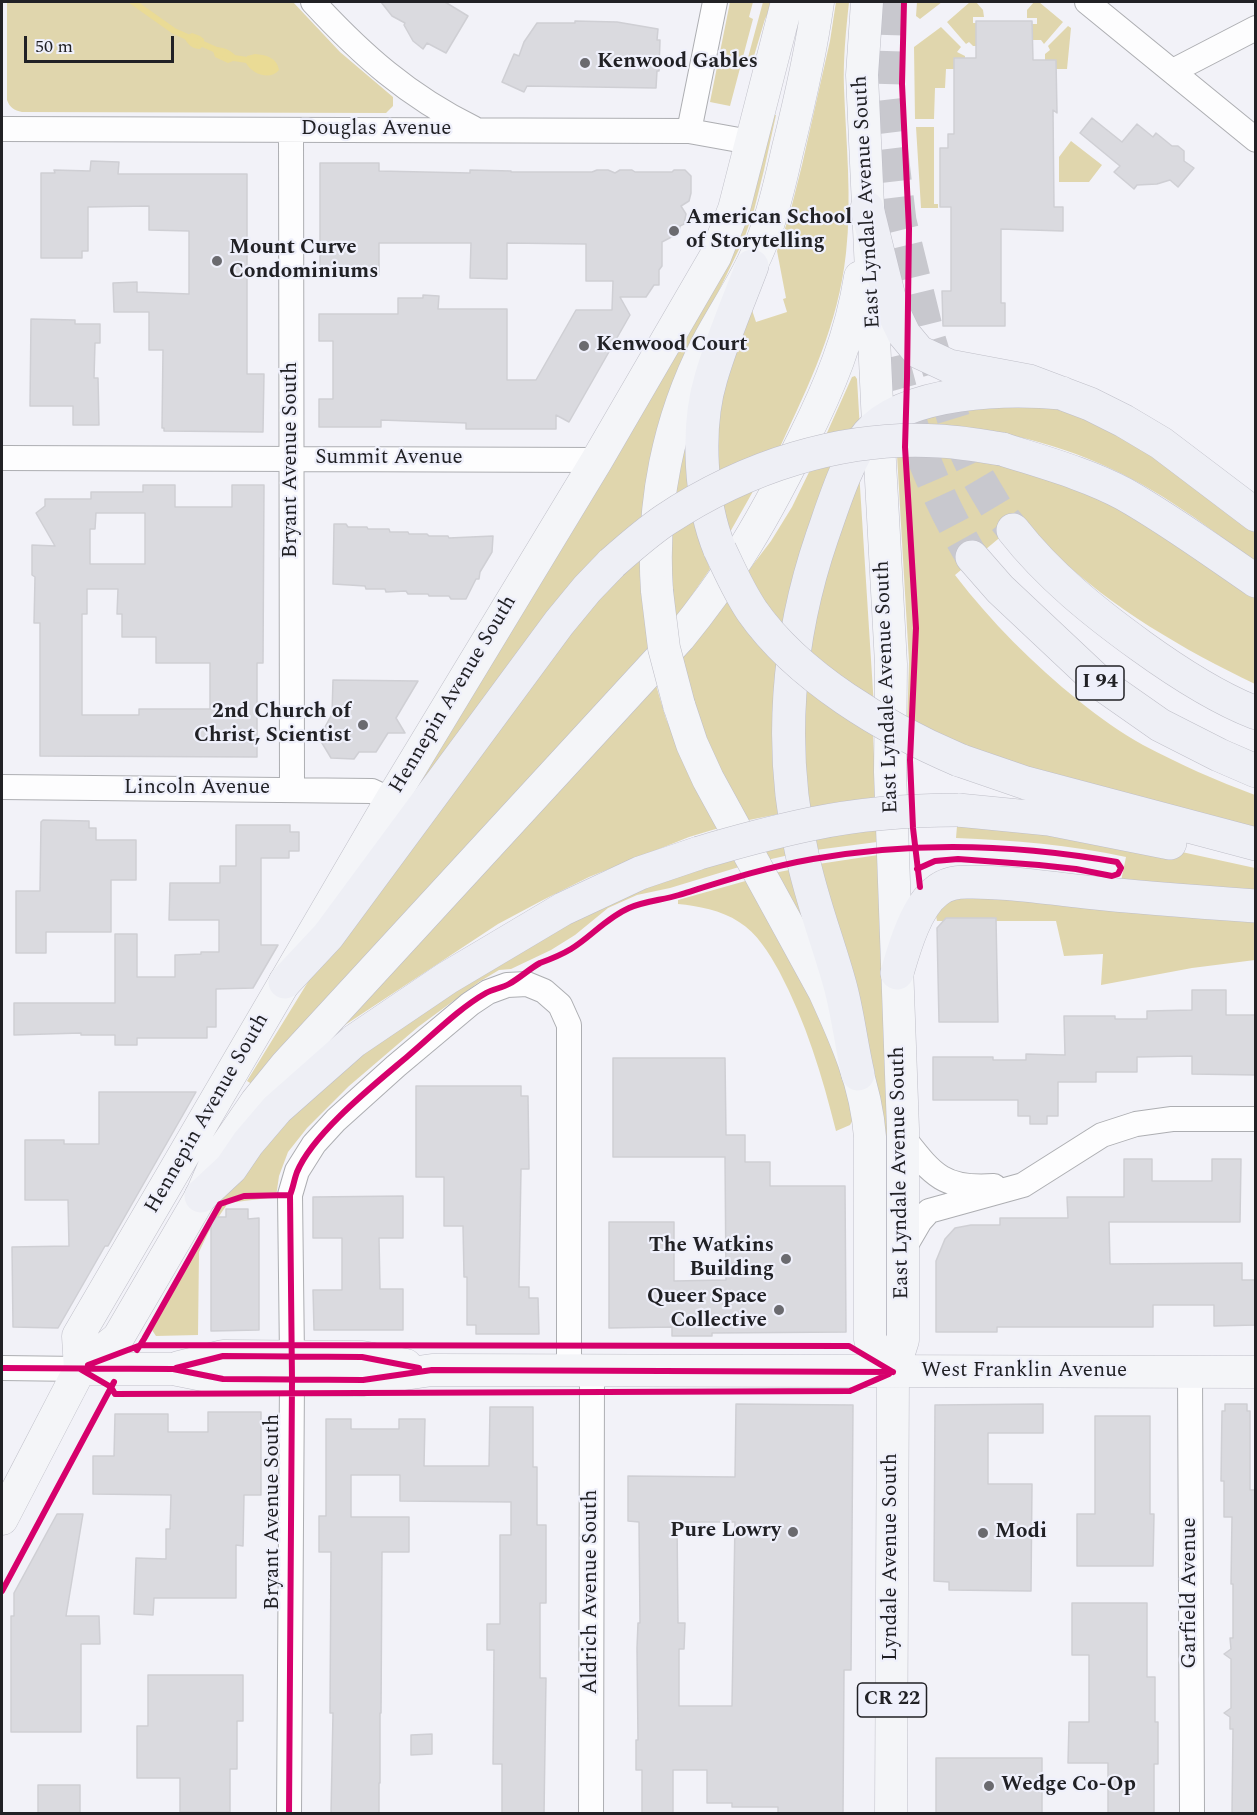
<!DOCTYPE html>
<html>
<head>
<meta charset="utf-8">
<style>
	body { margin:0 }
	#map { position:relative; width:1257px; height:1815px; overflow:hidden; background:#f2f2f8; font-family:Spectral,serif }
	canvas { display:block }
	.frame { position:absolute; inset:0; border:3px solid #212125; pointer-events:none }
	.scale { position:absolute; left:24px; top:36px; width:150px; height:27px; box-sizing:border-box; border:3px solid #212125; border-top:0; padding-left:8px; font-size:18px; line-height:21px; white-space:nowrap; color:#212125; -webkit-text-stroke:4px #eff0fb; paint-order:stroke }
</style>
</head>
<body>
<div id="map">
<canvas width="1257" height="1815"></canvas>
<div class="frame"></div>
<div class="scale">50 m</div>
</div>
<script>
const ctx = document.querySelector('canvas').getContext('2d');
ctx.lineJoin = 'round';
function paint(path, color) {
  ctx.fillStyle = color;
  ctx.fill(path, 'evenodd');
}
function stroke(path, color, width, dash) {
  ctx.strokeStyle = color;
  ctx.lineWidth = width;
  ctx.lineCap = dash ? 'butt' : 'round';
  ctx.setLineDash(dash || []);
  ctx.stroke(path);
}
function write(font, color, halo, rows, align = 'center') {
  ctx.font = font + ' Spectral,serif';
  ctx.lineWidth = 4.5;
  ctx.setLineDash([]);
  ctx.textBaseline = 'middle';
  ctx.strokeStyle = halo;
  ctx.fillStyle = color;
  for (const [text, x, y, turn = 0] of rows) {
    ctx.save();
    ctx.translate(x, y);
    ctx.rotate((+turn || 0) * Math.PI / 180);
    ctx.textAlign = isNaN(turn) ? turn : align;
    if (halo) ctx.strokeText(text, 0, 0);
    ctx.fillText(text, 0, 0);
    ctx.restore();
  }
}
paint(new Path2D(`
	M7 2H293L340 52 393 97V106L386 113 22 112C14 110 10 108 7 100Z
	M730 2H757V3L753 2 749 17 753 19 730 106 710 102Z
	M763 2H774L765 19 751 66 746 65Z
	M836 2H849C846 30 843 59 844 88 846 143 852 198 846 253 838 326 810 382 780 447L711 476V406L752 310 756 322 787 312 783 299 786 298 777 251 789 217 802 165 830 41Z
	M917 2H942L920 19 916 16Z
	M970 2H976L983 10 984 17H973V23H976V46H973L969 42 966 44 947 22Z
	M1034 2H1039L1063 22 1044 44 1041 40H1033L1032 24H1037V18H1027V10Z
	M1068 26 1071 28 1067 69H1056L1055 60H1045V54L1050 50 1048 46Z
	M941 27 961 47 957 52 965 56V58L954 59V69H946L945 88H935L934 119H915L914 47Z
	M770 114 776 115 764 170 754 210 744 239 710 309 646 515 376 857 465 702 572 528Z
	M916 127H934V204H938V208H921Z
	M1071 141 1102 165 1089 182H1059V157Z
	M855 376 857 379 860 430 826 435 852 377Z
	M1053 401 1167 463 1255 531V562C1228 542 1202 522 1174 504 1120 468 1056 442 993 432 964 427 927 428 897 427L911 415Z
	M681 440 689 442 690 487 672 497Z
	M897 455 981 459 1105 495 1255 590V684C1184 650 1112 608 1054 553 1043 542 1033 530 1022 519L955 575C992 623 1032 663 1079 701 1099 717 1121 733 1143 745 1179 764 1217 781 1255 795V830L1054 780 907 726 909 662Z
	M838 461 785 636 742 579 771 541 792 507 812 466Z
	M859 471 874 707 802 652Z
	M756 486 725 541 714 505Z
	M694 517 698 536 710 569 674 621 667 534Z
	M640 556 643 605 650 652 255 1086 247 1081 311 977 575 623Z
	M726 599 781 666 784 813 744 821 716 769 680 658Z
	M796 680 873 735 876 799 802 809Z
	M656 685 666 719 700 793 719 828 689 837 589 877 543 900 498 924 345 1025 341 1023Z
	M957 826 1136 842 1255 868V898L1120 886 1126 857C1070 845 1014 840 956 838Z
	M878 828 877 842 808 851 806 837Z
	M787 841 789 855 767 860 759 847Z
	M731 854 739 867 670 888 637 895 608 908 575 935 551 950 511 969 499 970 479 982 418 1027 349 1086 307 1128 288 1152 279 1176 276 1197 228 1203 209 1231 199 1252 198 1335 156 1336 152 1330 230 1184 328 1073 582 910Z
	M878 855 889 1144 883 1145 812 865Z
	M794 869 812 944 774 873Z
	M749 880 826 1021 855 1116 850 1125 836 1131C822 1075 806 1022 779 971 769 953 757 933 739 922 721 910 698 906 678 904V900Z
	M946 896 1255 916V960L1192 968 1101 985 1103 954 1064 956 1056 921H937L934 906Z`), '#e0d6ad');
paint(new Path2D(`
	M192 33 200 36 204 39V45L200 49C193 49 188 45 185 39L186 36Z
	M214 47C222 47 229 49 235 55L233 61 228 63 215 57 213 51Z
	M255 54C265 55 277 57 279 70 270 81 252 74 246 63L247 56Z`), '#eadb95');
stroke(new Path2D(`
	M133 2 174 31 234 58 247 60`), '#eadb95', 6);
const building = new Path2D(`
	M381 2H445L468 16 446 53 427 43 423 49 413 41 404 25 405 23 392 16Z
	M575 21 617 22 658 29 657 40H660L659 71H657L656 88 527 86 524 92 502 82 514 54 519 56 524 42 537 23H575Z
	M976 21H1032L1033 60H1056L1057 113 1053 110 1054 207H1063V231L1001 229V303H1005V326H943L942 291H951V207H940V148H948V134H954V58H976Z
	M1092 118 1122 142 1137 124 1153 137 1156 133 1172 146H1178L1184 151V161L1194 168 1178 187 1170 180 1157 184 1137 185 1134 189 1114 172 1120 166 1080 133Z
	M91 161 119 162 118 174H247V374H264L263 432 164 431V428H162L163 350H149V312H114L113 283 137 282V292L189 294V231L149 230V206L88 207V251H82V258H41V173H55L54 170 90 171Z
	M320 163H379V171L470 173V170L511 171V172H592L597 170H608L615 173 620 170H632L635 172H672L674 170H685L691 176V193L689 201 681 206 686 214 684 224 680 226 679 233 662 242V266L659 270V285H654L646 297H620L630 315 569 422 556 415V429H466V423L381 420V427H319V399H333V341H319V314H398V298H423V295L439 296 438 309H507V380H536L576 310H612L613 281H586V244L507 243V279L470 278 471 243H379V275L320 274Z
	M31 319 75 320V324H100V343H95L94 378H98L99 425H73V406H30Z
	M143 485H175V507H232V485H264L263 663H257V757L40 756V623H34L35 577 32 575V545L55 546 36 513 45 506V499H91V492H143ZM96 513H145V564H90V529H95ZM87 589H118L117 614H122V637H156V663H210V709H139V715H82V614H87Z
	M334 524H346L348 527H367L368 529H389L390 532H408L409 534H427L429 536H448L449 538 493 536 492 552 480 572 479 579H476L466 599H451L449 596H429L428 594H408L406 591 386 592 385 589H366L365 586 333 584Z
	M333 680 418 681 396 718 405 733H388L376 752H359L354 759 331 758 319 738 332 714Z
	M43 820 89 821V828H96V840H136V880H111V932H46V953H16V891H40L41 822Z
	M236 825H290V832H299V851H289V858H261V945H278L253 988 216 989V1027H207V1038H137V1045H115V1035H81V1033L14 1035V1003H115V934H137V977H175V955L201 954V952H219V920H169L170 883H220V866H236Z
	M946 918H996L998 1022H939L937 928Z
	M1192 990H1226V1015H1256V1075L1192 1074V1056L1137 1057V1072H1096V1082H1058V1116H1047V1124H1030V1116H1018V1100H933V1057H993V1060H1026V1054L1065 1055 1064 1016H1115V1019H1147V1011L1192 1010Z
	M613 1058H725L726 1135H745V1162H770V1186H845L846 1332 712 1333V1336H672V1327L609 1328V1222H674V1281L726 1280 725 1157H613Z
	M416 1086H521V1096H528L529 1169H521L519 1287H529V1298H538L539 1334H476V1325H467V1277H464L463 1226H444V1177H416Z
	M99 1092H196L108 1246H105L58 1328 13 1327 12 1247 69 1246 68 1200H25V1140H64V1144H99Z
	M1124 1159H1152V1181H1212V1159H1241L1240 1222H1109L1110 1264 1242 1263V1280H1256V1325L1214 1326V1305H1153V1327H997V1332H936V1261L945 1239 955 1228 971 1225H1000V1218H1068L1067 1197H1124Z
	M403 1196V1238H379L380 1289H403V1330H314L313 1290H342V1238H313V1197Z
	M226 1209H248V1219L259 1218V1330L211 1331V1223L217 1217H226Z
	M736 1404 853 1405 851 1670H844L843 1814H778V1807H732V1803H707V1770H673V1814H642V1770H636V1740H638L637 1648 638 1623H640L639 1522 628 1521V1476L735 1477ZM677 1522H735L732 1706H679V1649H684L685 1623H678Z
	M1043 1404V1433H988V1484H1032L1031 1591 949 1590V1582L934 1581 935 1405Z
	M1225 1404H1247V1411H1250V1490H1256V1814H1232L1233 1729H1230V1717L1224 1713 1231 1708V1659L1224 1654 1231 1649 1230 1638H1233V1584H1231L1232 1517H1224V1481H1221L1222 1411H1225Z
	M490 1407H533V1467H537V1525H546V1603H540V1678H546L544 1814H502V1764H493L494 1650H487V1624H500V1535H511V1502L400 1501V1475H351V1517H409V1552H382L381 1713H380V1783H379V1814H331L333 1713H330L331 1552H319V1516H326V1419H351V1429H399V1419H425L424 1466H489Z
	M208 1412H261V1495H244L243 1546 236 1545V1598H154L153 1615 134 1614 136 1558 166 1559V1529H170L171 1495 93 1494V1456H114L115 1414H168V1432H208Z
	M1095 1416H1150V1514H1154L1153 1566H1077V1514H1095Z
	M57 1514H83L66 1616H99L100 1644H81V1732H11V1616H14V1593Z
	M1072 1603H1147V1677H1155V1722H1158V1764H1154V1814H1108V1763H1068L1069 1722H1089V1655H1072Z
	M148 1675H243V1721H237V1769H230V1812H180V1778H137V1726H148Z
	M432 1734V1754L411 1755V1735Z
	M936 1758H1042V1814H936Z
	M38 1785H80V1814H38Z`);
paint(building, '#dadadf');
stroke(building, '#cfcfd4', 1.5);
stroke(new Path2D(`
	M888 2 885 95 900 221 928 335 959 437 976 474 998 511 1013 530
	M882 309C898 396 926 481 972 557`), '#c8c8ce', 33, [33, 16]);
const minor = new Path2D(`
	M313 2C362 55 408 96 473 128
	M1087 2 1256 140
	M1173 71 1256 28
	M2 129 689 131 750 142
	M291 130 292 790
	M689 131 715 2
	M2 458 597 460
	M2 787 372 791 391 800
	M903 1137C932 1174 943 1190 994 1186
	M903 1250 920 1221 929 1211 1023 1185 1102 1135 1136 1124 1172 1119H1256
	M292 1357 290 1195 297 1171 314 1144 336 1120 396 1066 470 1004 488 992 507 985 527 984 544 991 560 1005 569 1025V1370
	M2 1368 80 1369
	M1190 1372 1192 1814
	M289 1814 292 1380
	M591 1814 592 1371`);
const major = new Path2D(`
	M867 2 862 75 878 425 891 664 890 772 903 1129V1340L893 1372 891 1814
	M657 591C651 505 668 420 707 344 726 308 750 275 764 236 775 208 781 178 788 148 800 100 811 51 818 2
	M679 705 692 744 708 779 824 991C846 1039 866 1084 870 1137V1340L893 1372
	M179 1367 223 1356 362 1357 406 1365
	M80 1369 78 1336 391 800 597 460 715 257 734 209 787 2
	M80 1369H173L223 1379 363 1380 432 1370 1256 1372
	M2 1519 80 1369 118 1338 201 1196 217 1159 256 1102 286 1065 680 637C701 611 721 584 739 556 763 519 783 480 803 440 829 388 851 336 860 277`);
const highway = new Path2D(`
	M867 208 892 309 904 334 919 352 949 366 1029 381 1090 404 1124 421 1161 443 1256 515
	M1002 449C1042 462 1087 474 1124 494 1170 520 1212 551 1256 581
	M1013 530C1049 576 1094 612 1141 646 1177 672 1215 697 1256 713
	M720 550C700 503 696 427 711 378 722 340 738 303 752 266
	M972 557 1000 589 1100 683 1160 725 1219 755 1256 771
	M959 760 1026 783 1256 844
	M958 810 1049 819 1170 843
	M897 973C904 949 916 906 937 891 945 884 957 882 967 882 1006 881 1047 888 1086 892 1142 898 1199 902 1256 906
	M285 982 328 936 559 623 587 589 612 563
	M858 1074C851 1044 848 1014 840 985 828 941 811 899 802 854 778 749 787 639 822 537 833 506 847 459 868 434 906 390 1008 388 1062 393
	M201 1196 231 1168 248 1143 277 1109 354 1041 447 978 563 909 640 873 699 853`);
stroke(minor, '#adaeb2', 26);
stroke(major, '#bfbfc8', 33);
stroke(highway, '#bfbfc8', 34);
stroke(minor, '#fdfdfe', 24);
stroke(major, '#f4f5f8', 32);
stroke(highway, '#eeeff5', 33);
const majorBridge = new Path2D(`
	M657 591 664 648 679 705`);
const highwayBridge = new Path2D(`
	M720 550C730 571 739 592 752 611 798 677 886 729 959 760
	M612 563C629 548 646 533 665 520 745 467 842 435 939 441 960 442 981 446 1002 449
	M699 853C736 842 773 832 811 824 859 814 909 810 958 810`);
stroke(majorBridge, '#bfbfc8', 33, []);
stroke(highwayBridge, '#bfbfc8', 34, []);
stroke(majorBridge, '#f4f5f8', 32);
stroke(highwayBridge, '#eeeff5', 33);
stroke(new Path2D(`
	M904 2 902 84 909 229 907 378 905 447 916 628 910 760 913 828 920 887
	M137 1350 144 1339 220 1204 244 1196 290 1195
	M88 1365 141 1345 849 1346 893 1372
	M2 1368 173 1369 223 1379 363 1380 432 1370 893 1372
	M176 1368 223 1356 362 1357 419 1368
	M80 1369 111 1387 115 1394 850 1391 889 1374
	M2 1591 114 1382
	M289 1814 292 1380 290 1195C293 1188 294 1180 297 1172 313 1133 375 1084 408 1056 433 1035 458 1009 486 993 493 989 502 988 509 984 520 978 529 969 540 963 551 959 561 955 571 949 591 937 606 918 629 908 645 901 663 900 679 895 724 881 767 867 813 859 914 841 1016 844 1117 862L1121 868 1118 874 1112 876 1076 869 1039 865 958 859 935 861 917 869`), '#d6006c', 6);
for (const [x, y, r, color] of [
	[585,63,6,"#6a6a6f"],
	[674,231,6,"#6a6a6f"],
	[217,261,6,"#6a6a6f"],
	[584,346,6,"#6a6a6f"],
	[363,725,6,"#6a6a6f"],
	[786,1259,6,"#6a6a6f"],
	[779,1310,6,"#6a6a6f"],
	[793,1532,6,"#6a6a6f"],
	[983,1533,6,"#6a6a6f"],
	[989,1786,6,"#6a6a6f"]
]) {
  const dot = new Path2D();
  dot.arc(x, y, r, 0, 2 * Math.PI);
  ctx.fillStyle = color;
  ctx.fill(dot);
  stroke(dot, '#eff0fb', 2);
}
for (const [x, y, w] of [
	[1100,683,48],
	[892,1700,69]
]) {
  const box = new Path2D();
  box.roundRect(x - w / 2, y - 17, w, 34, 4.5);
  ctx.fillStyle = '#eff0fb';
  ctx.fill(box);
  stroke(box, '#212125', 1.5);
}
write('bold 20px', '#212125', null, [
	["I 94",1100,683],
	["CR 22",892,1700]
]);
write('bold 21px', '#212125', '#eff0fb', [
	["Kenwood Gables",597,63],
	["American School",686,219],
	["of Storytelling",686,243],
	["Mount Curve",229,249],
	["Condominiums",229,273],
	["Kenwood Court",596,346],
	["2nd Church of",351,713,"right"],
	["Christ, Scientist",351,737,"right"],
	["The Watkins",774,1247,"right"],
	["Building",774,1271,"right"],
	["Queer Space",767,1298,"right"],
	["Collective",767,1322,"right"],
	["Pure Lowry",781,1532,"right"],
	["Modi",995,1533],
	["Wedge Co-Op",1001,1786]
], 'left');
write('21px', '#212125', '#eff0fb', [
	["Douglas Avenue",376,130],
	["East Lyndale Avenue South",868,202,-93],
	["Summit Avenue",389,459],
	["Bryant Avenue South",292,460,-90],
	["East Lyndale Avenue South",888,687,-92],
	["Hennepin Avenue South",454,695,-59],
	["Lincoln Avenue",197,789],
	["Hennepin Avenue South",208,1114,-60],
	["East Lyndale Avenue South",901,1173,-91],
	["West Franklin Avenue",1024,1372],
	["Bryant Avenue South",274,1512,-90],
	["Lyndale Avenue South",892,1557,-90],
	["Aldrich Avenue South",592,1592,-90],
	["Garfield Avenue",1191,1593,-90]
]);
</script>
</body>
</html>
